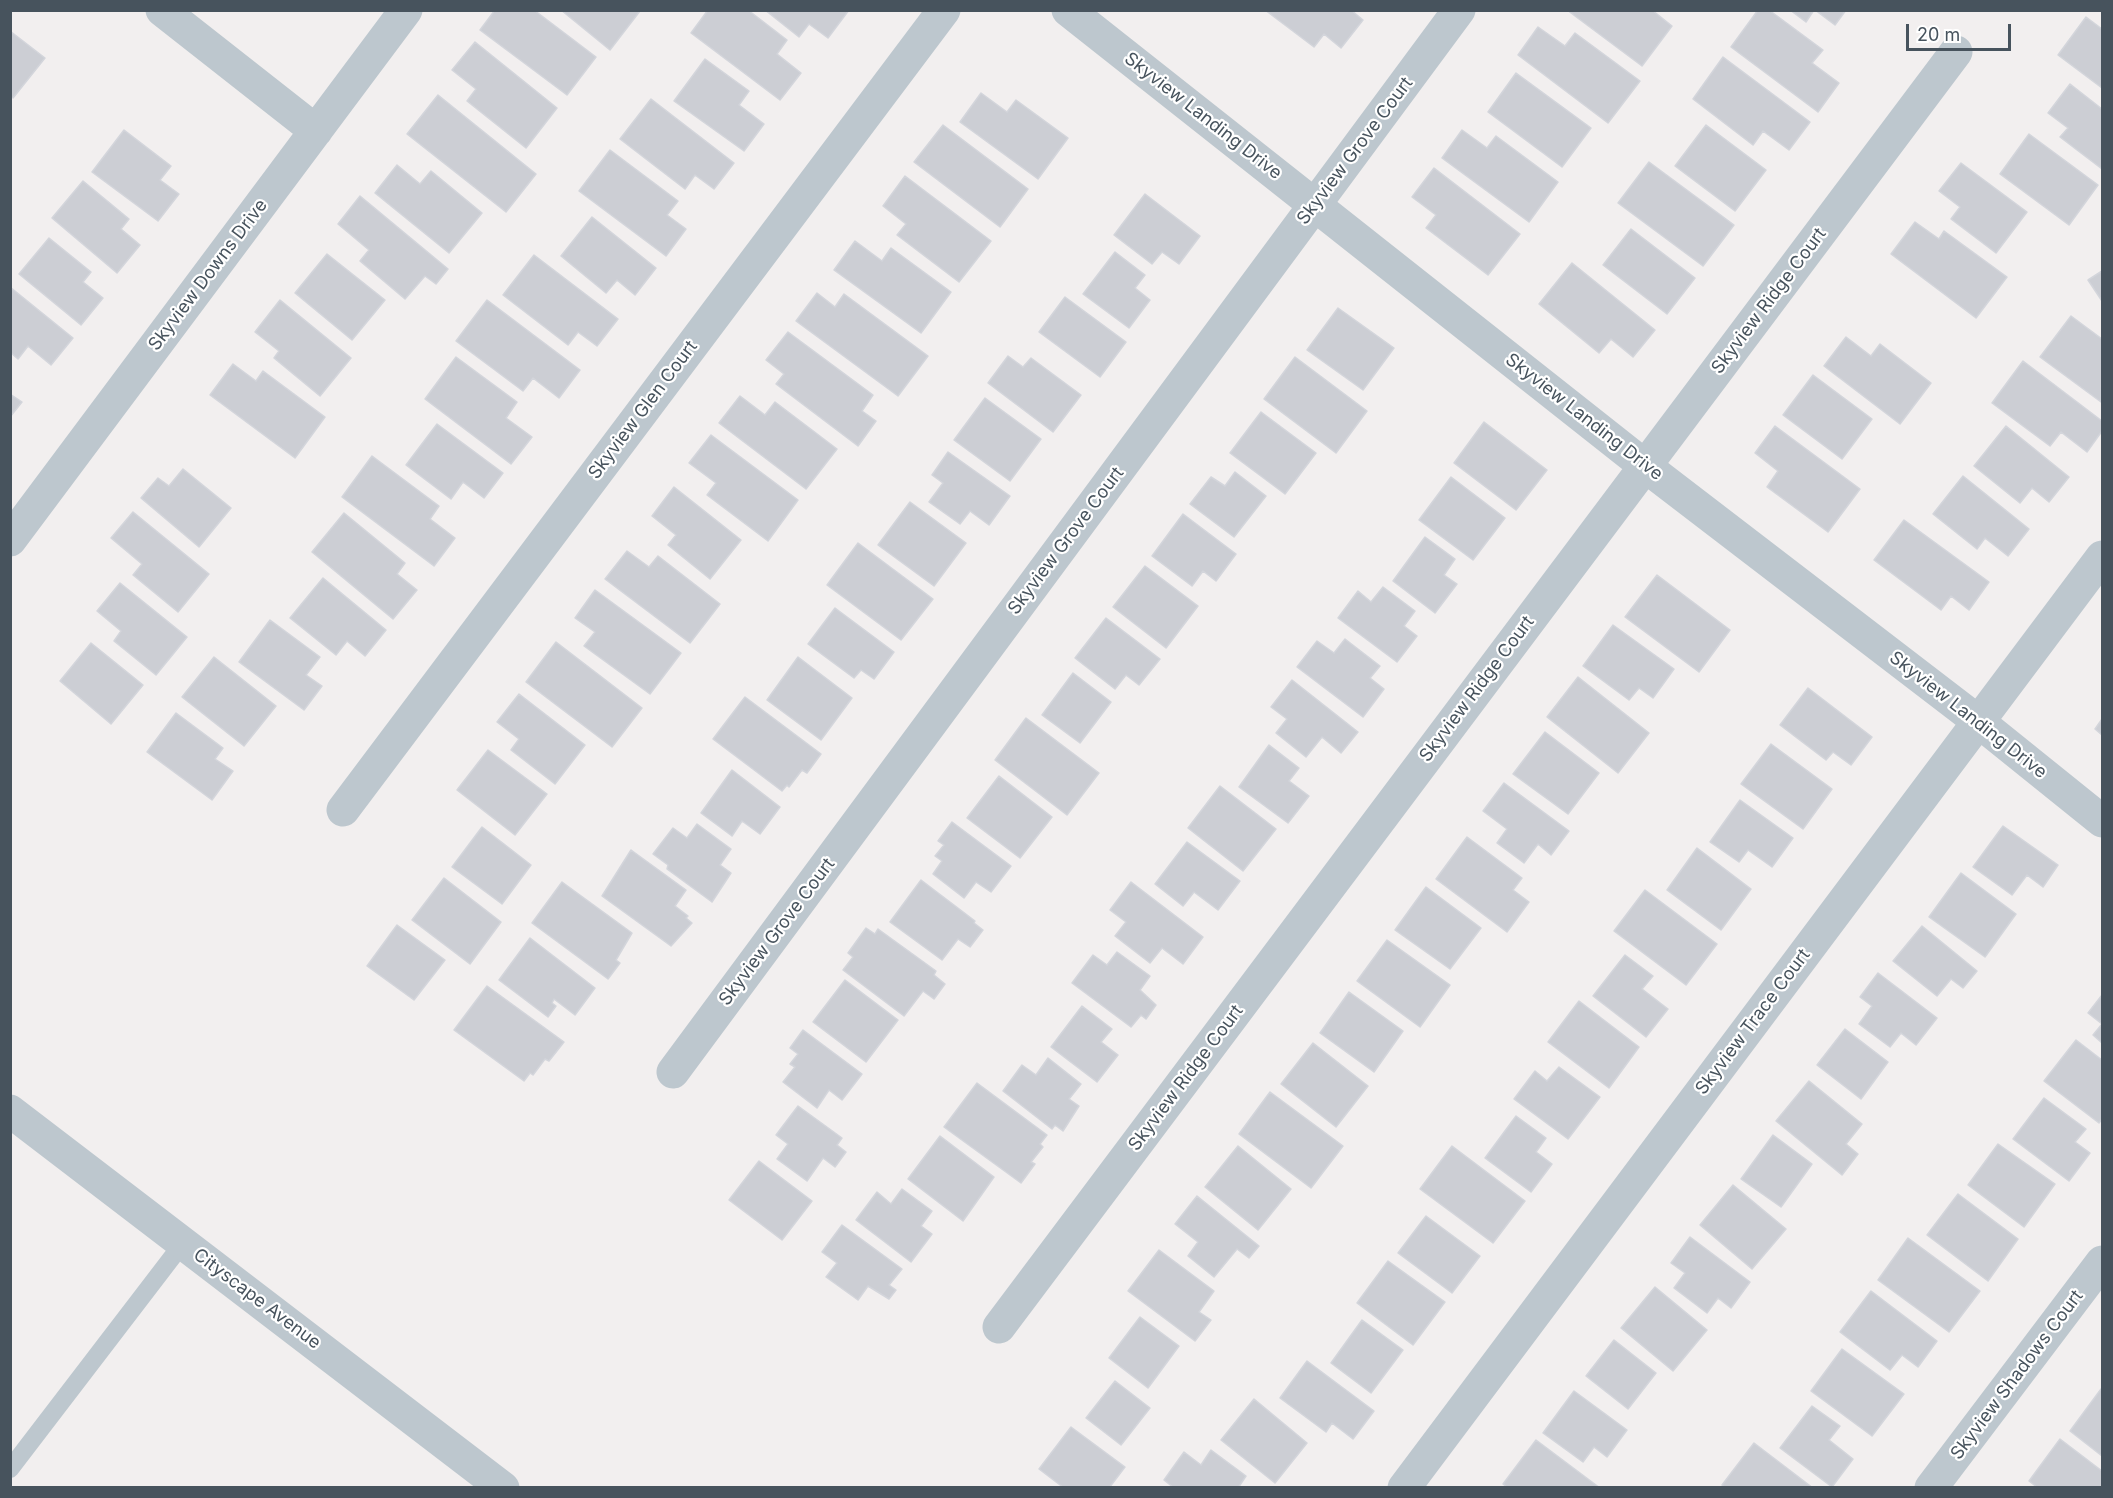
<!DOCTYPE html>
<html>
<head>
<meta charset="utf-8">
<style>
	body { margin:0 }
	#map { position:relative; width:2113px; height:1498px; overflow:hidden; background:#f2efef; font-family:Inter,sans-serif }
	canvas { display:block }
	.frame { position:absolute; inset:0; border:12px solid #47535d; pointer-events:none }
	.scale { position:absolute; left:1906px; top:24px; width:105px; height:27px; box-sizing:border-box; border:3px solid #47535d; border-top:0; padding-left:8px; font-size:18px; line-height:21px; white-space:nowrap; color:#47535d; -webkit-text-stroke:4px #fff; paint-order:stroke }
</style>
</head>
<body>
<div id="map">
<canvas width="2113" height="1498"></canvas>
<div class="frame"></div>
<div class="scale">20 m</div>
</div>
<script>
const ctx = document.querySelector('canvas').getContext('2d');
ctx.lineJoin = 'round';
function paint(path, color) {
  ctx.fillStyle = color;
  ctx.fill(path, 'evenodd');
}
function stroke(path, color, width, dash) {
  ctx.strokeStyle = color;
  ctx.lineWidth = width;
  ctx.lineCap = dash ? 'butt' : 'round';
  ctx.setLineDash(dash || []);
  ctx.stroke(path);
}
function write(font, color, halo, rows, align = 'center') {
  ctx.font = font + ' Inter,sans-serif';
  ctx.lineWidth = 4.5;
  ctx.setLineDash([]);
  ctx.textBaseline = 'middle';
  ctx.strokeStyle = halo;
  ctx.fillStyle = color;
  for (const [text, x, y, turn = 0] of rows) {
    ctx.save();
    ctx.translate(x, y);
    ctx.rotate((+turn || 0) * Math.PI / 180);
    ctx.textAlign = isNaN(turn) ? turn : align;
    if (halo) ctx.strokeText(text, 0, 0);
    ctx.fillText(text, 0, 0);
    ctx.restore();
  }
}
const building = new Path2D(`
	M495 10H534L596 57 567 95 480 30Z
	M561 10H640V11L610 50Z
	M708 10H748L787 40 777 54 801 73 780 100 691 33Z
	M765 10H849L828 38 809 24 799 37Z
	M1265 10H1351L1363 20 1341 48 1324 34 1314 47Z
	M1567 10H1652L1672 26 1642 66Z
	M1758 10H1769L1823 50 1812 63 1839 83 1818 112 1731 47Z
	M1790 10H1814L1806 22Z
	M1815 10H1846L1835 25Z
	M2086 17 2102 29V88L2058 55Z
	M1538 27 1565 46 1575 33 1640 81 1608 123 1518 55Z
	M10 31 45 58 13 98 10 96Z
	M475 42 557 108 526 148 467 101 476 89 452 70Z
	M1723 57 1810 122 1789 150 1763 131 1753 145 1693 99Z
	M705 59 749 91 739 105 764 124 744 151 674 101Z
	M1516 73 1591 128 1562 167 1488 112Z
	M2070 84 2102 109V169L2060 137 2068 128 2048 113Z
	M981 93 1007 112 1016 100 1068 138 1038 179 960 122Z
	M438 95 536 174 506 212 407 134Z
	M651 99 734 163 714 189 695 175 685 189 620 139Z
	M943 125 1028 189 1000 227 914 162Z
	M1706 125 1766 170 1735 211 1675 166Z
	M124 130 171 166 160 180 179 194 158 221 92 172Z
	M1462 130 1487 148 1496 136 1558 182 1529 222 1442 158Z
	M2029 134 2098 185 2069 225 2000 174Z
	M610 150 678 201 667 215 686 229 666 256 579 191Z
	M1649 162 1734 225 1703 266 1618 203Z
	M1961 163 2027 212 1996 253 1951 219 1960 207 1939 191Z
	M397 165 420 184 431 171 482 213 449 253 375 193Z
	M1434 168 1520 234 1488 275 1426 228 1436 215 1412 197Z
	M905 176 991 241 959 282 897 235 906 224 883 206Z
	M83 181 129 219 121 229 140 245 117 273 52 218Z
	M1145 194 1200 236 1179 264 1162 252 1152 264 1114 235Z
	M360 196 448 269 436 284 425 276 405 299 360 261 369 250 338 224Z
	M592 217 656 268 635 295 617 280 606 293 561 256Z
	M1915 222 1939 239 1944 231 2007 277 1976 318 1891 254Z
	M1631 229 1695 278 1667 314 1603 265Z
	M49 238 91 272 83 282 103 298 81 325 19 274Z
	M855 241 882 261 891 248 951 292 921 333 834 270Z
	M1115 252 1145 275 1135 288 1150 300 1129 328 1083 294Z
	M327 254 385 300 352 340 295 293Z
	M534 255 618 319 597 346 578 332 568 345 503 295Z
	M1572 263 1655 330 1633 357 1611 339 1599 353 1539 304Z
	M2102 271V301L2088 280Z
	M10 287 73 338 51 365 28 346 18 359 10 352Z
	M817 293 835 307 844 294 928 356 898 396 796 321Z
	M1065 297 1126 342 1100 377 1039 332Z
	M280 300 351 358 320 396 274 358 279 351 255 332Z
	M487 300 580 370 559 398 533 378 523 391 456 341Z
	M1338 308 1394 348 1363 390 1307 350Z
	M2071 316 2102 339 2101 402 2040 357Z
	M788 332 873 395 862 411 876 421 858 446 776 384 784 374 766 360Z
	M1846 337 1871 356 1880 344 1931 383 1900 424 1824 366Z
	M1008 356 1023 367 1031 358 1081 395 1053 432 988 383Z
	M456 357 517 402 506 418 532 437 511 464 425 399Z
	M1295 357 1367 411 1336 453 1264 399Z
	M2023 361 2102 421V431L2087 452 2061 432 2050 446 1992 403Z
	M233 364 256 381 263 371 325 417 295 458 210 395Z
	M1813 375 1872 419 1842 459 1783 415Z
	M10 394 22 402 10 417Z
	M740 396 765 415 775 402 837 449 806 489 719 423Z
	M985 398 1041 439 1010 481 954 440Z
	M1261 412 1316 453 1285 494 1230 453Z
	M1484 422 1547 470 1516 510 1454 463Z
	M437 424 503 473 484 498 463 482 451 499 406 465Z
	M1775 426 1860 489 1828 532 1767 487 1778 471 1755 453Z
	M2006 426 2069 477 2049 502 2032 488 2020 503 1974 466Z
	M711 435 798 500 768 541 707 495 716 483 689 463Z
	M948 452 1010 496 989 525 970 511 960 524 929 502 943 483 932 475Z
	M372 456 439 506 430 519 455 538 434 566 342 497Z
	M183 469 231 508 199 547 141 498 158 478 169 486Z
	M1235 472 1266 496 1234 537 1190 504 1211 477 1225 486Z
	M1963 476 2029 529 2008 556 1985 538 1977 549 1933 514Z
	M1451 477 1505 518 1473 560 1419 520Z
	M674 487 741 540 710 579 668 545 676 535 652 516Z
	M910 502 966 543 934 586 878 545Z
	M133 512 209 574 178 612 133 575 142 564 111 538Z
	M344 513 405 563 397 574 417 590 393 619 312 552Z
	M1183 514 1236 554 1216 581 1203 571 1192 586 1152 556Z
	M1904 520 1989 582 1969 610 1951 596 1941 610 1874 560Z
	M1425 537 1455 559 1444 575 1457 584 1435 613 1393 581Z
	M858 543 933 599 901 640 827 585Z
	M627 551 649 567 658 556 720 604 690 643 605 579Z
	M1145 566 1198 606 1166 648 1113 607Z
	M1657 575 1730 630 1699 672 1625 617Z
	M323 578 386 630 365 656 347 641 336 655 290 618Z
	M120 583 187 637 156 675 114 641 121 631 97 611Z
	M1383 587 1415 611 1404 626 1417 636 1397 662 1338 618 1358 591 1371 602Z
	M595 590 681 653 650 694 584 646 595 632 575 618Z
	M835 608 894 652 874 679 861 670 854 678 808 644Z
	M1106 618 1160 659 1139 685 1126 675 1115 689 1075 658Z
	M270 620 320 657 306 675 322 686 304 710 239 662Z
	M1613 625 1674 669 1653 698 1639 688 1629 700 1583 666Z
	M1345 639 1380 666 1370 678 1384 689 1363 717 1297 667 1317 641 1334 653Z
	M556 642 642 708 612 747 526 682Z
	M91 643 143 685 111 724 60 681Z
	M214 657 276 706 244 746 182 697Z
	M798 657 852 698 821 740 767 700Z
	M1073 673 1111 702 1080 743 1042 715Z
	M1578 677 1649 733 1618 773 1547 717Z
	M1292 680 1358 732 1341 753 1322 737 1306 757 1276 733 1287 719 1271 707Z
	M1808 688 1872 737 1851 765 1833 752 1826 760 1780 725Z
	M519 694 585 745 555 784 511 750 519 739 497 722Z
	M745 697 821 754 807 773 802 770 789 787 787 785 782 791 713 739Z
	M176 713 223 748 215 759 233 771 212 800 147 752Z
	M1026 718 1099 773 1067 815 995 760Z
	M2102 719V735L2095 729Z
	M1545 732 1599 773 1568 814 1513 774Z
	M1771 744 1832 789 1803 829 1741 784Z
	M1269 745 1299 768 1289 781 1309 796 1288 823 1239 787Z
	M488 750 547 794 515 835 457 790Z
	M732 770 780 807 760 834 742 821 732 836 701 813Z
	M999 776 1052 817 1020 858 967 818Z
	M1504 783 1569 831 1551 855 1538 844 1524 863 1497 843 1507 829 1483 811Z
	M1220 786 1276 829 1243 871 1188 828Z
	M1740 800 1793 838 1772 867 1748 850 1739 862 1710 842Z
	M952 822 1011 866 991 892 976 882 964 898 933 874 942 861 935 856 944 845 938 841Z
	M697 824 731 849 720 865 731 873 712 902 667 869 668 865 653 854 673 828 687 838Z
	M2003 826 2058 865 2043 887 2027 875 2012 895 1973 867Z
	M482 827 531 865 502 904 452 867Z
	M1467 837 1522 878 1513 890 1529 902 1507 932 1436 879Z
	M1187 842 1240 881 1218 910 1194 892 1183 906 1155 884Z
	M1697 848 1751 889 1721 930 1667 890Z
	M631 850 686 890 675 906 688 916 686 918 692 923 671 946 602 896Z
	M1961 873 2016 914 1985 957 1929 917Z
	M444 878 501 922 470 964 412 920Z
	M921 880 975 921 974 923 983 930 970 947 958 939 942 960 890 922Z
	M562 882 632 933 616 960 620 963 608 979 532 923Z
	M1131 882 1203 937 1183 964 1162 948 1150 963 1115 936 1126 922 1110 910Z
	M1426 887 1481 928 1450 969 1395 930Z
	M1645 890 1717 944 1686 985 1614 931Z
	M397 925 445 960 414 1000 367 966Z
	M1922 926 1977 971 1963 988 1951 979 1937 996 1893 961Z
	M866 928 875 934 878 929 936 971 934 975 945 984 934 999 923 991 904 1016 843 970 853 957 848 953Z
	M530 938 595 988 575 1015 554 999 552 1003 556 1006 548 1017 499 980Z
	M1387 940 1450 985 1420 1027 1357 981Z
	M1117 952 1150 976 1140 990 1156 1005 1146 1019 1141 1015 1131 1027 1072 983 1093 955 1107 965Z
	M1625 955 1653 976 1642 989 1668 1009 1646 1037 1593 996Z
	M1878 973 1937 1018 1916 1045 1901 1033 1890 1047 1859 1024 1872 1006 1860 997Z
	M845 980 898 1020 866 1062 813 1022Z
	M487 986 564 1042 549 1061 545 1059 533 1075 530 1073 524 1081 454 1030Z
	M1349 992 1403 1031 1374 1072 1320 1033Z
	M2102 995V1043L2093 1035 2102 1024 2088 1013Z
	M1579 1001 1639 1047 1609 1088 1548 1042Z
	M1082 1006 1112 1029 1101 1042 1118 1055 1097 1082 1051 1047Z
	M1845 1029 1888 1062 1861 1099 1817 1065Z
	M803 1030 862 1074 842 1100 829 1090 817 1108 783 1082 795 1067 790 1064 798 1054 790 1048Z
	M2076 1040 2102 1060V1119L2099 1123 2044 1081Z
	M1313 1043 1368 1086 1336 1127 1281 1084Z
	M1048 1058 1081 1084 1069 1099 1079 1106 1063 1131 1055 1125 1052 1129 1003 1091 1022 1065 1036 1075Z
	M1559 1067 1600 1097 1568 1139 1514 1099 1535 1071 1547 1081Z
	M1809 1081 1862 1124 1846 1144 1858 1154 1842 1175 1776 1121Z
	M977 1083 1047 1135 1040 1144 1043 1147 1031 1162 1035 1164 1021 1183 944 1127Z
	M1270 1092 1343 1146 1311 1188 1239 1134Z
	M2044 1098 2086 1129 2075 1142 2090 1153 2069 1181 2013 1139Z
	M798 1106 842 1138 837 1145 846 1152 835 1167 823 1158 807 1181 777 1159 788 1144 776 1135Z
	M1516 1116 1546 1138 1536 1152 1552 1164 1531 1192 1485 1158Z
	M1773 1135 1812 1164 1781 1207 1741 1179Z
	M940 1136 994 1177 963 1221 908 1179Z
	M1998 1144 2055 1184 2024 1227 1968 1185Z
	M1238 1146 1291 1189 1258 1230 1205 1187Z
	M1452 1146 1525 1201 1493 1243 1420 1189Z
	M759 1161 812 1201 782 1240 729 1200Z
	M1733 1185 1786 1229 1752 1269 1700 1225Z
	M902 1189 932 1211 921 1226 932 1234 911 1262 856 1220 877 1192 891 1204Z
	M1958 1194 2018 1239 1988 1281 1927 1235Z
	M1197 1196 1259 1246 1249 1258 1237 1249 1214 1277 1188 1256 1198 1242 1175 1224Z
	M1426 1216 1480 1256 1452 1293 1398 1253Z
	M842 1225 902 1269 889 1285 896 1290 889 1299 868 1286 858 1300 826 1277 837 1263 822 1252Z
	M1690 1237 1750 1282 1731 1308 1718 1298 1707 1313 1674 1288 1685 1273 1671 1263Z
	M1908 1238 1980 1291 1949 1332 1878 1280Z
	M1159 1250 1214 1291 1199 1312 1211 1320 1195 1341 1128 1291Z
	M1388 1261 1445 1302 1413 1345 1357 1303Z
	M1655 1287 1707 1330 1673 1371 1621 1328Z
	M1871 1291 1937 1341 1918 1367 1902 1355 1890 1370 1840 1332Z
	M1140 1317 1179 1346 1148 1388 1109 1358Z
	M1362 1320 1403 1350 1371 1393 1331 1363Z
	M1614 1340 1656 1373 1628 1409 1586 1376Z
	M1842 1349 1904 1394 1872 1436 1811 1391Z
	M1307 1361 1374 1411 1353 1439 1332 1423 1326 1432 1280 1398Z
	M1115 1381 1150 1408 1121 1445 1086 1418Z
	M2101 1389 2102 1390V1456L2070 1431Z
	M1574 1391 1627 1430 1607 1457 1594 1447 1583 1462 1543 1433Z
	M1254 1399 1307 1443 1275 1483 1221 1440Z
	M1812 1406 1840 1426 1829 1440 1853 1459 1832 1487 1780 1448Z
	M1071 1427 1125 1467 1109 1488H1064L1039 1469Z
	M2060 1439 2102 1471V1488H2038L2029 1481Z
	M1536 1440 1600 1488H1508L1503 1484Z
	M1754 1443 1813 1488H1725L1722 1485Z
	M1211 1450 1246 1476 1238 1488H1174L1164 1480 1184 1452 1201 1465Z`);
paint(building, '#ccced4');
stroke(building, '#d3d5db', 1.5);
stroke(new Path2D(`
	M10 1469 183 1243`), '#bdc7ce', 18);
stroke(new Path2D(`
	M162 10 316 131
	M1068 10 1645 466 1979 722 2102 821
	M10 540 406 10
	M343 810 944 10
	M673 1072 1459 10
	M10 1111 503 1488
	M999 1327 1956 52
	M1404 1488 2102 557
	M1931 1488 2102 1262`), '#bdc7ce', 33);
write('18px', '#47535d', '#fff', [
	["Skyview Landing Drive",1203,116,38],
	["Skyview Grove Court",1355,151,-53],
	["Skyview Downs Drive",208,275,-53],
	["Skyview Ridge Court",1769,301,-53],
	["Skyview Glen Court",643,410,-53],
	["Skyview Landing Drive",1584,417,38],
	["Skyview Grove Court",1066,541,-53],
	["Skyview Ridge Court",1477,689,-53],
	["Skyview Landing Drive",1968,715,38],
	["Skyview Grove Court",777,932,-53],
	["Skyview Trace Court",1753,1022,-53],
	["Skyview Ridge Court",1186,1078,-53],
	["Cityscape Avenue",257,1299,37],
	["Skyview Shadows Court",2017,1375,-53]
]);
</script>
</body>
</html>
